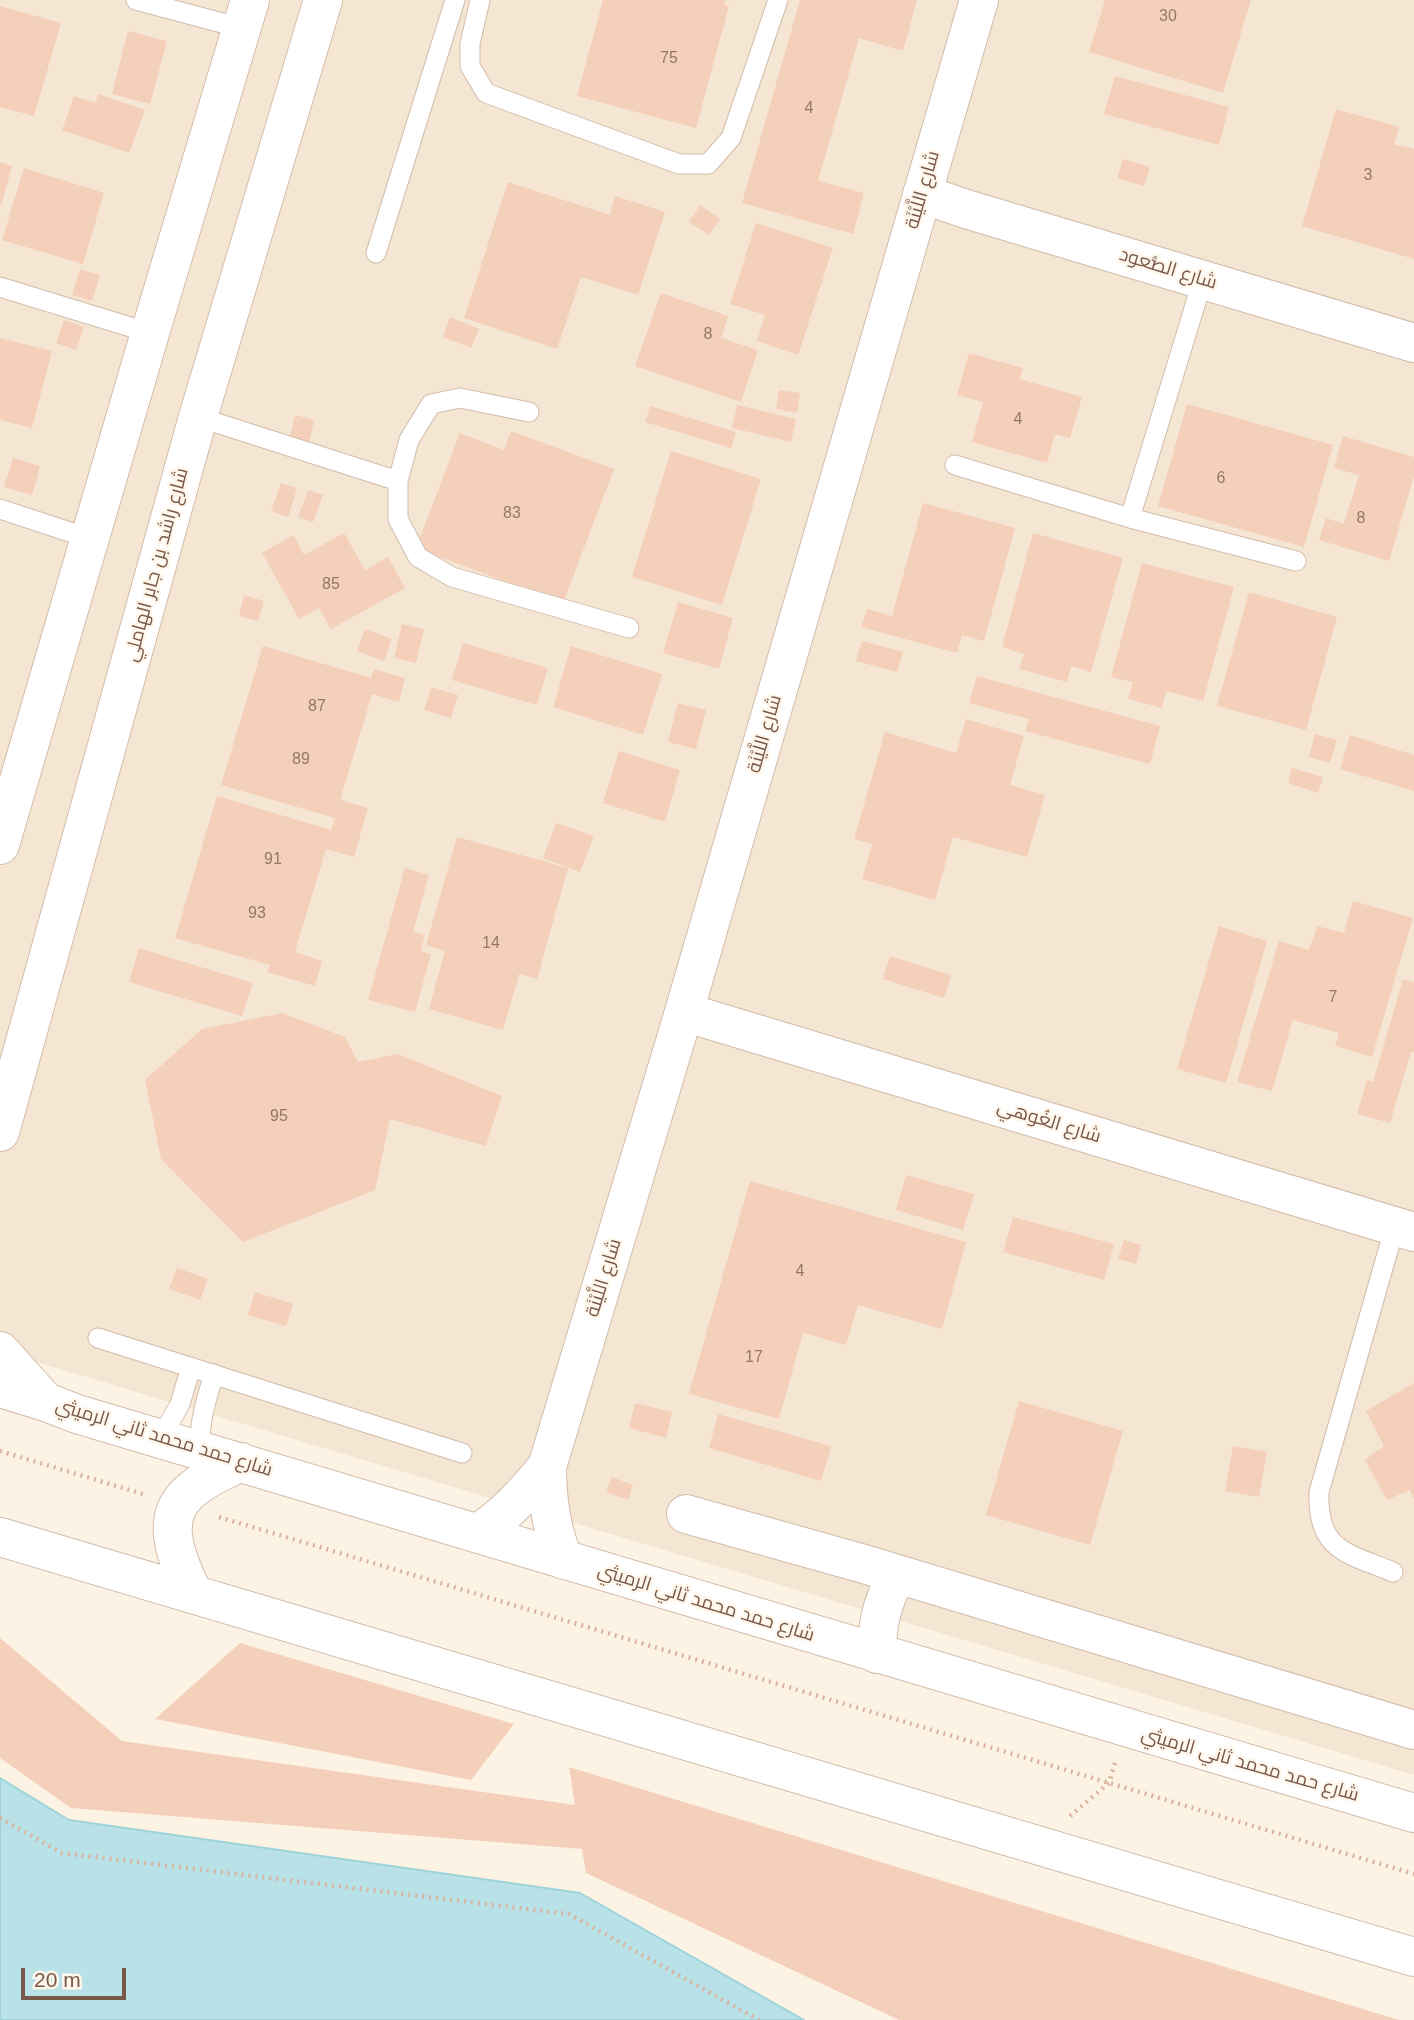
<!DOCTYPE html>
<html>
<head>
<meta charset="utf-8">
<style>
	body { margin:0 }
	#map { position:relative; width:1414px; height:2020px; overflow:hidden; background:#fdf3e5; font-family:Helvetica,sans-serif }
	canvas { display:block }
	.scale { position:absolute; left:21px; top:1968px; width:105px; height:32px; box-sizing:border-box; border:4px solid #785848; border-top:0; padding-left:9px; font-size:21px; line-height:24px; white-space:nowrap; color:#785848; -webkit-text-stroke:5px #fff7ec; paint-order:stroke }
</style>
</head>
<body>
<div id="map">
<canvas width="1414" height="2020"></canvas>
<div class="scale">20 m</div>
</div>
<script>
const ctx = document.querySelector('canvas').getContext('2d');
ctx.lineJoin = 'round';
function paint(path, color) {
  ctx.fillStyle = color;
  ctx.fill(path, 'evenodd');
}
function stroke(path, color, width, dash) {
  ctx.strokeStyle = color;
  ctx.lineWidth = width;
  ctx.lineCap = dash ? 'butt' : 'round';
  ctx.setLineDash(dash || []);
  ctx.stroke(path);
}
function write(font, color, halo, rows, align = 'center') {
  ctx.font = font + ' Helvetica,Cairo,sans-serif';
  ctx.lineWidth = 5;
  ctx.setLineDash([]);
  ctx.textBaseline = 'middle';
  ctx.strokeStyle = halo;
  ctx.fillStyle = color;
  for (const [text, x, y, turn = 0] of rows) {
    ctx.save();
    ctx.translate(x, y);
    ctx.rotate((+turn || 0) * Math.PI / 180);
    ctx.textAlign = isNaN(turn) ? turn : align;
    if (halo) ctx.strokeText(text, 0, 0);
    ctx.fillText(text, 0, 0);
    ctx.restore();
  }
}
paint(new Path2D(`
	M0 0H1414V1775L0 1351Z`), '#f5e5d3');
const water = new Path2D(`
	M0 1778 69 1820 580 1893 804 2020H0Z`);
paint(water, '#b8e2e8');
stroke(water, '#9ed3da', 2);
paint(new Path2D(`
	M603 0H725L724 4 729 6 696 128 577 96Z
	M800 0H917L903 51 859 38 818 181 864 193 853 234 742 203Z
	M1105 0H1251L1223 93 1089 52Z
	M0 6 61 23 34 116 0 107Z
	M128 31 167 41 150 104 112 94Z
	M1115 76 1229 107 1219 145 1104 114Z
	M98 94 145 110 129 153 62 130 74 96 95 103Z
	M1336 109 1399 127 1394 144 1414 149V259L1302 226Z
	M1123 159 1150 167 1144 186 1117 178Z
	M0 162 12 166 1 206 0 205Z
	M24 168 104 193 83 264 2 240Z
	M508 182 610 215 615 196 665 212 638 295 581 277 557 349 464 318Z
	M700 205 720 219 709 235 689 222Z
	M756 223 833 248 798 355 757 341 765 315 730 304Z
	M80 269 100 275 92 301 72 295Z
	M661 293 728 316 721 338 758 350 741 402 635 366Z
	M450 317 479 329 471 348 443 337Z
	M64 320 84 327 76 350 56 343Z
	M0 338 52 351 32 428 0 420Z
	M969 353 1023 368 1020 379 1082 397 1070 438 1055 434 1047 463 972 442 983 402 957 395Z
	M779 390 800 393 797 413 776 409Z
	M1187 404 1333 445 1304 547 1158 506Z
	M737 405 796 419 791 442 732 428Z
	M650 406 736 432 731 448 645 422Z
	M295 415 314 420 308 447 289 443Z
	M511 431 614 469 563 603 416 548 460 433 504 450Z
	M1343 436 1414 457V476L1389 561 1319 540 1326 518 1344 524 1359 475 1334 468Z
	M671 451 761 479 722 605 632 577Z
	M13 458 40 466 32 495 4 487Z
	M281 483 297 488 288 517 271 511Z
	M308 490 323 495 313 522 298 517Z
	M923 503 1015 528 984 641 962 635 957 653 861 627 867 609 892 616Z
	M344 533 365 570 388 557 405 588 331 629 319 608 299 619 262 553 293 535 304 555Z
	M1033 533 1123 558 1091 672 1071 666 1067 682 1019 669 1024 654 1002 647Z
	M1142 563 1234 587 1203 701 1166 691 1162 708 1128 699 1133 682 1111 677Z
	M1249 592 1337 617 1306 730 1217 706Z
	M244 595 264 601 258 621 239 616Z
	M678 602 733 618 719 669 663 653Z
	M402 624 424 629 416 663 394 658Z
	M365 629 392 639 384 661 357 651Z
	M862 641 903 652 897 672 856 661Z
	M463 643 548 668 537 705 452 680Z
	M263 646 371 678 374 669 405 678 399 702 372 694 340 800 368 808 354 857 326 849 295 952 322 961 315 986 267 972 270 965 175 938 217 796 331 830 335 818 221 785Z
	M571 646 662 674 643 735 553 707Z
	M977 676 1160 726 1150 764 1025 731 1029 719 969 703Z
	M431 687 458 695 451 718 424 710Z
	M678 703 706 710 696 749 668 742Z
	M966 719 1024 736 1010 785 1045 795 1027 857 953 837 935 900 862 879 872 844 854 839 885 732 956 753Z
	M1315 734 1337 740 1330 763 1309 757Z
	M1350 735 1414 755V791L1340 769Z
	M619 751 680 770 665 822 603 803Z
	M1292 768 1323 777 1318 793 1288 783Z
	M556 823 594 836 580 872 543 858Z
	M457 837 568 868 537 979 519 974 503 1030 429 1009 445 951 426 945Z
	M405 868 429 875 413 932 425 935 421 951 431 954 415 1012 368 1000Z
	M1353 901 1413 918 1372 1057 1335 1046 1339 1033 1293 1020 1272 1091 1237 1082 1279 941 1309 950 1317 926 1344 933Z
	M1219 926 1267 941 1226 1083 1177 1069Z
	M139 948 253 983 242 1016 129 982Z
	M890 956 951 975 944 998 883 979Z
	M1403 979 1414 982V1052H1411L1390 1123 1357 1114 1367 1080 1373 1082Z
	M282 1013 345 1037 358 1062 398 1054 502 1096 486 1146 390 1119 375 1190 243 1242 161 1159 145 1080 202 1029Z
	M906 1175 974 1194 963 1230 896 1210Z
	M750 1181 966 1242 942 1329 858 1305 846 1345 803 1333 779 1419 689 1394Z
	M1013 1217 1114 1244 1104 1280 1003 1252Z
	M1124 1240 1141 1245 1136 1264 1118 1259Z
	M177 1268 208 1279 200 1300 169 1289Z
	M255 1292 293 1304 286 1326 248 1315Z
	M1414 1383V1499L1410 1490 1387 1500 1365 1460 1384 1446 1366 1411Z
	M1019 1401 1123 1431 1090 1545 986 1515Z
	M635 1403 672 1412 666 1438 629 1428Z
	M718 1414 831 1446 821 1481 709 1448Z
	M1233 1446 1267 1452 1259 1497 1225 1491Z
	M612 1477 633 1485 628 1500 606 1492Z
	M0 1638 122 1741 575 1805 569 1767 1399 2020H899L586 1873 582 1849 71 1808 0 1758Z
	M240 1643 514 1724 471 1780 155 1719Z`), '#f4d0bb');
const lane = new Path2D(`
	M136 0 241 28
	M480 0 470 44V66L486 93 679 164H708L731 138 778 0
	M376 253 455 0
	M0 287 150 333
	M529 412 460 398 431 404 409 440 398 481V519L418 557 452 577 629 628
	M198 417 398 481
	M955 465 1130 518 1296 561
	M0 509 91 539
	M1130 518 1203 279
	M98 1338 462 1453
	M161 1438 180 1404 191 1367
	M200 1449C199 1422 206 1400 214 1374
	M1393 1572C1347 1553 1317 1551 1319 1492L1395 1226`);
const street = new Path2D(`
	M922 194 966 209 1414 343
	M684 1012 1414 1232
	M686 1514 864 1564 1414 1730
	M478 1533C505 1516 526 1492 547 1467
	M0 1537 1414 1957
	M564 1560C551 1530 547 1500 547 1467L684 1012 979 0
	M877 1654C877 1622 882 1603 897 1575`);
const secondary = new Path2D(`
	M0 845 150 333 250 0
	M0 1132 198 417 323 0
	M0 1351 44 1400
	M0 1388 46 1402 77 1414C524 1544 968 1683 1414 1813
	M193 1594C178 1560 156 1517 193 1489 207 1477 225 1470 241 1462`);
stroke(lane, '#d2bcac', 21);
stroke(street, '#d2bcac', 40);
stroke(secondary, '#d5bcaa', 40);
stroke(new Path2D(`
	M0 1451 143 1494
	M219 1517 1414 1874
	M1070 1816 1109 1783 1115 1763
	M0 1818 62 1853 569 1914 759 2020`), '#d9b39e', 4.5, [2, 5]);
stroke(lane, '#fff', 19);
stroke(street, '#fff', 38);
stroke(secondary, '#fff', 38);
write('16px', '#977665', null, [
	["30",1168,17],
	["75",669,59],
	["4",809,109],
	["3",1368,176],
	["8",708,335],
	["4",1018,420],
	["6",1221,479],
	["83",512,514],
	["8",1361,519],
	["85",331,585],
	["87",317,707],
	["89",301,760],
	["91",273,860],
	["93",257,914],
	["14",491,944],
	["7",1333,998],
	["95",279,1117],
	["4",800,1272],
	["17",754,1358]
]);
write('19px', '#785848', '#fff7ec', [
	["شارع اللَّيْنَة",923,190,-74],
	["شارع الصُّعود",1168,269,17],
	["شارع راشد بن جابر الهاملي",157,565,-75],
	["شارع اللَّيْنَة",765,734,-74],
	["شارع الغُوهي",1049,1122,17],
	["شارع اللَّيْنَة",604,1278,-73],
	["شارع حمد محمد ثاني الرميثي",164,1438,17],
	["شارع حمد محمد ثاني الرميثي",706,1603,17],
	["شارع حمد محمد ثاني الرميثي",1250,1765,16]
]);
</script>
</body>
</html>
